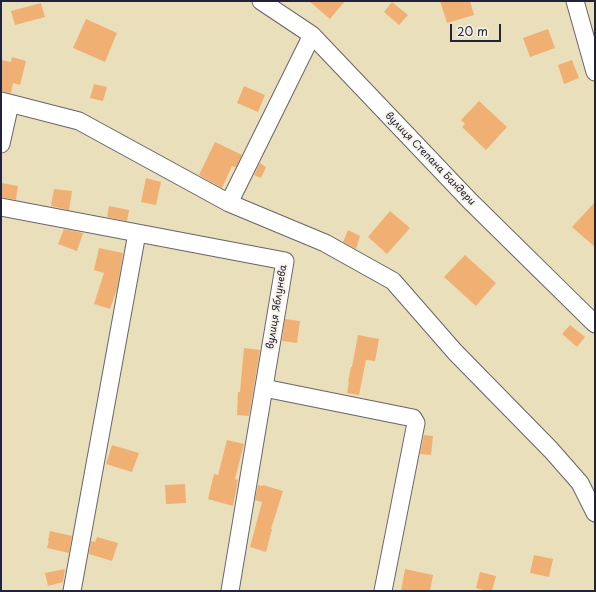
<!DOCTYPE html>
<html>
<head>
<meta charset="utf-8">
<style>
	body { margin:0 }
	#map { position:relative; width:596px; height:592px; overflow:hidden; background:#eadfbb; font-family:"Playpen Sans",sans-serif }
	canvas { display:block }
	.frame { position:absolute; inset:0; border:2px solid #22223b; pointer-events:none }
	.scale { position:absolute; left:450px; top:24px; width:51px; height:18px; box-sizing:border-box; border:2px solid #22223b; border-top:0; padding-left:5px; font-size:12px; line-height:14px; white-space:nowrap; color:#22223b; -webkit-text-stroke:3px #f7f3e8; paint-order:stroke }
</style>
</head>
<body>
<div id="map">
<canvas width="596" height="592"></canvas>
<div class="frame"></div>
<div class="scale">20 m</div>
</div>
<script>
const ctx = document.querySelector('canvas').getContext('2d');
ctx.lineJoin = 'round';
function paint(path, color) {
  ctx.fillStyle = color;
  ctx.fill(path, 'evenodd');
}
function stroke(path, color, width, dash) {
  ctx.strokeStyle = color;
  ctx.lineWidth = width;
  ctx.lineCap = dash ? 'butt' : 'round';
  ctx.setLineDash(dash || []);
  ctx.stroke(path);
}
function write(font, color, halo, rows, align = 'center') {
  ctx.font = font + ' "Playpen Sans",sans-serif';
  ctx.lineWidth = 4;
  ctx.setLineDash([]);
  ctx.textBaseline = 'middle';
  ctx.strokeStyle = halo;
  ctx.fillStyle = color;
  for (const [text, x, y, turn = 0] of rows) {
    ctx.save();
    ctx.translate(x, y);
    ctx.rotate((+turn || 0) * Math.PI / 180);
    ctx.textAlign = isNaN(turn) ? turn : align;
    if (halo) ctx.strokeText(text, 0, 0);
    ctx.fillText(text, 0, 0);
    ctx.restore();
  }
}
paint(new Path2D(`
	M309 1H345L330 19Z
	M440 1H470L474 15 447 23Z
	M392 2 408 15 399 25 384 12Z
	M41 3 45 17 15 25 11 11Z
	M86 19 117 33 105 62 73 48Z
	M548 29 555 48 530 57 523 38Z
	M12 57 26 61 20 85 13 83 11 93 1 91V60L11 62Z
	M572 60 579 78 564 84 558 65Z
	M94 84 107 87 103 101 90 98Z
	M244 86 265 95 258 112 237 103Z
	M479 101 507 127 486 150 462 127 465 124 461 120Z
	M215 142 242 155 236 167 232 166 222 188 199 175Z
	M260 163 266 167 261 178 254 175Z
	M146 178 161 182 156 205 141 202Z
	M1 183 18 186 16 200 1 197Z
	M54 189 72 191 69 210 51 206Z
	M595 202V247L572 227Z
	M109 206 129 210 127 221 107 217Z
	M390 211 410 228 387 254 368 237Z
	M64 229 83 233 77 251 58 244Z
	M348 230 360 236 356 249 343 242Z
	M99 248 123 253 117 289 110 309 94 304 104 273 94 270Z
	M465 255 496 283 476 306 444 277Z
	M285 319 300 321 297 343 282 341Z
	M570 325 585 337 577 347 562 334Z
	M358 335 379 339 375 361 366 360 359 395 347 393 349 382H348L351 367H352Z
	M244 348 260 350 249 416 237 415 238 392H240Z
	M424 435 433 436 431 455 420 454Z
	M227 440 244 444 235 479 238 480 233 506 208 499 214 474 218 475Z
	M112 445 139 453 132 472 106 464Z
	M185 484 186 503 166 504 165 485Z
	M258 485 263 486V485L283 491 271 529H272L266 552 250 547 262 502 255 500Z
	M50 531 72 536 69 553 47 548 49 541H48Z
	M97 537 118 543 112 561 89 554 91 541 95 542Z
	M534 555 553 559 549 577 530 573Z
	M65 569 63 582 48 586 45 573Z
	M405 569 433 575 430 591H401Z
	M480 572 496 576 492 591H488L476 588Z`), '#f0b073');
const minor = new Path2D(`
	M261 1 312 35 470 201 595 324
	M575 1 595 72
	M1 101 79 121 229 203 325 243 393 281 455 352 551 450 580 483 595 513
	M1 144 10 104
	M229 203 312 35
	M1 207 285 261 230 591
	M264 388 413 418 416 423 383 591
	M72 591 137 233`);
stroke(minor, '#686468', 19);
stroke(minor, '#fff', 17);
write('10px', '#22223b', '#f7f3e8', [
	["вулиця Степана Бандери",430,159,46],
	["вулиця Яблунева",277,307,-81]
]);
</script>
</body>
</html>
